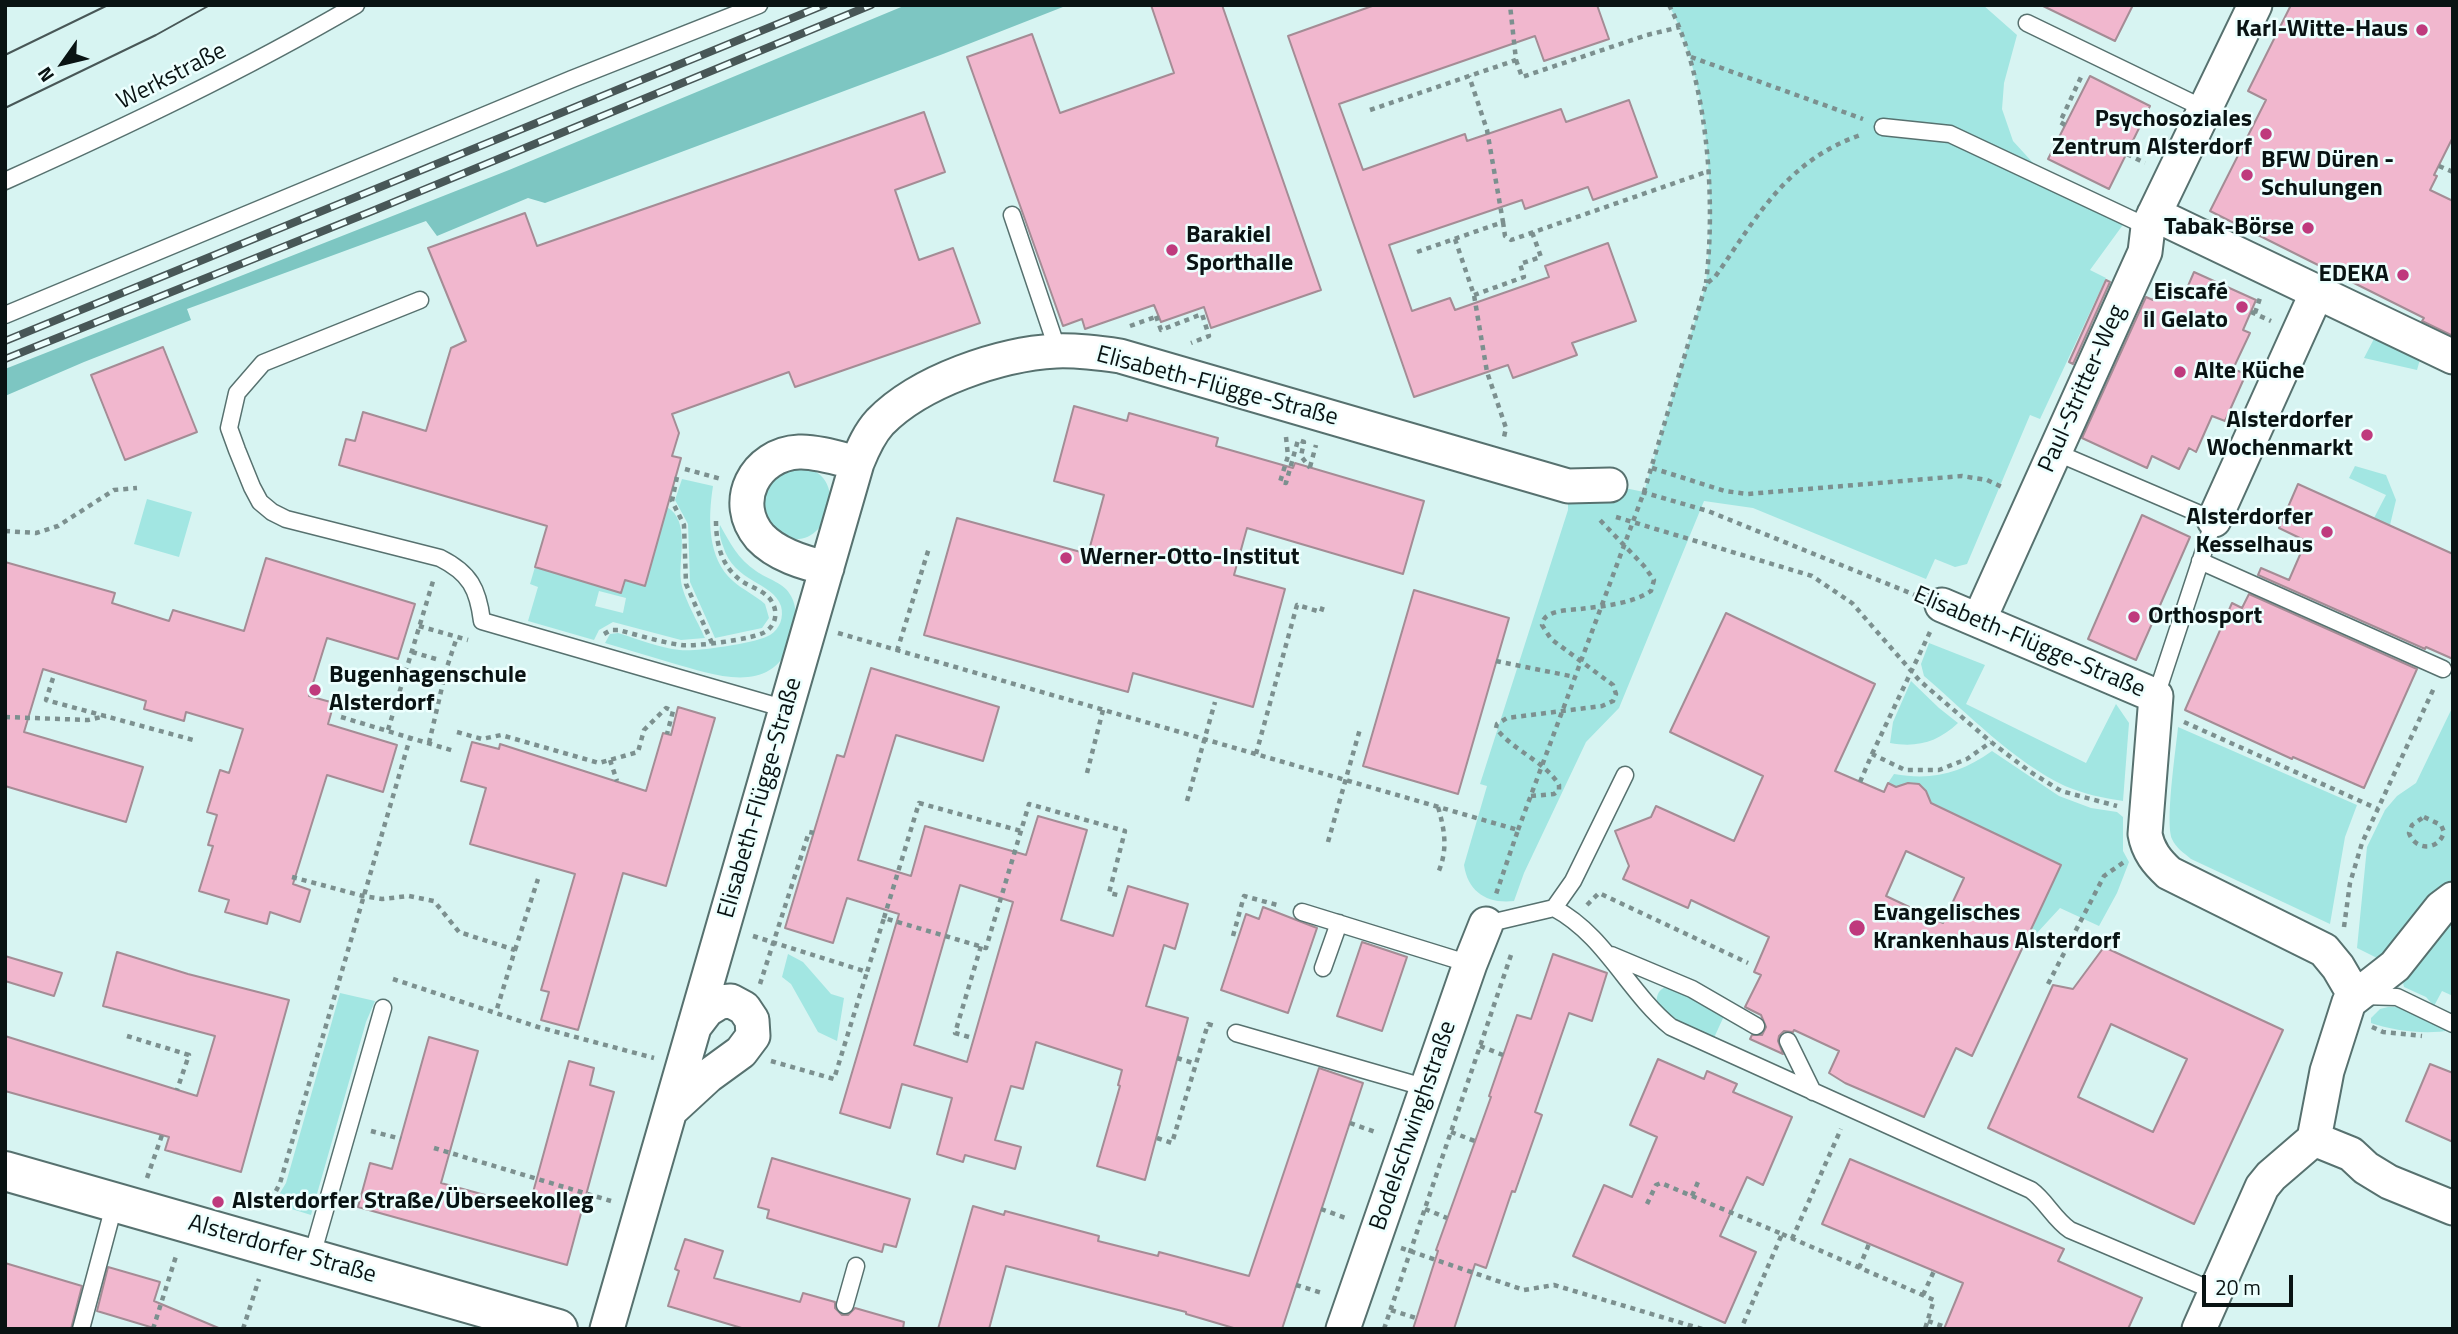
<!DOCTYPE html>
<html>
<head>
<meta charset="utf-8">
<style>
	body { margin:0 }
	#map { position:relative; width:2458px; height:1334px; overflow:hidden; background:#d7f4f2; font-family:"Titillium Web",sans-serif }
	canvas { display:block }
	.frame { position:absolute; inset:0; border:7px solid #091313; pointer-events:none }
	.north { position:absolute; left:28px; top:28px; width:70px; height:70px; -webkit-text-stroke:5px #edfffe; paint-order:stroke; rotate:236deg; font-size:19px; font-weight:700; line-height:28px; text-align:center; color:#091313 }
	.north::after { content:''; display:block; margin:auto; width:24px; height:32px; background:#091313; clip-path:polygon(50% 0,100% 100%,50% 72%,0 100%) }
	.scale { position:absolute; left:2202px; top:1275px; width:91px; height:32px; box-sizing:border-box; border:4px solid #091313; border-top:0; padding-left:9px; font-size:21px; line-height:24px; white-space:nowrap; color:#091313; -webkit-text-stroke:5px #edfffe; paint-order:stroke }
</style>
</head>
<body>
<div id="map">
<canvas width="2458" height="1334"></canvas>
<div class="frame"></div>
<div class="north">N</div>
<div class="scale">20 m</div>
</div>
<script>
const ctx = document.querySelector('canvas').getContext('2d');
ctx.lineJoin = 'round';
function paint(path, color) {
  ctx.fillStyle = color;
  ctx.fill(path, 'evenodd');
}
function stroke(path, color, width, dash) {
  ctx.strokeStyle = color;
  ctx.lineWidth = width;
  ctx.lineCap = dash ? 'butt' : 'round';
  ctx.setLineDash(dash || []);
  ctx.stroke(path);
}
function write(font, color, halo, rows, align = 'center') {
  ctx.font = font + ' "Titillium Web",sans-serif';
  ctx.lineWidth = 5;
  ctx.setLineDash([]);
  ctx.textBaseline = 'middle';
  ctx.strokeStyle = halo;
  ctx.fillStyle = color;
  for (const [text, x, y, turn = 0] of rows) {
    ctx.save();
    ctx.translate(x, y);
    ctx.rotate((+turn || 0) * Math.PI / 180);
    ctx.textAlign = isNaN(turn) ? turn : align;
    if (halo) ctx.strokeText(text, 0, 0);
    ctx.fillText(text, 0, 0);
    ctx.restore();
  }
}
paint(new Path2D(`
	M1669 5H1983L2017 35 2004 83 2002 109 2013 141 2034 164 2133 211 2090 270 2106 278 2040 419 2030 415 1967 564 1955 567 1935 559 1926 579 1753 508 1704 501 1619 708 1586 742 1524 873 1514 901C1487 904 1468 892 1464 865L1487 786 1480 784 1568 510V486L1610 485 1644 492 1706 284C1716 200 1709 81 1669 5Z
	M2376 335 2421 356 2417 370 2364 358Z
	M2355 466 2386 475 2396 500 2390 525 2374 518 2386 495 2349 478Z
	M785 467C792 467 801 466 807 468 853 481 823 558 781 535 775 532 769 525 764 520L762 488Z
	M682 479 713 486C708 518 707 558 733 581 743 590 755 595 765 604L769 618 762 628 715 638 690 582 688 524 675 500Z
	M147 499 192 512 179 557 134 544Z
	M667 507C691 521 678 559 681 581 683 597 698 622 705 638L681 640 613 622 599 630 594 640 528 621 538 587 530 584 535 567 600 587ZM599 591 626 598 623 613 595 606Z
	M720 525C730 543 738 559 756 571 767 579 785 583 791 596 799 610 795 628 790 643 771 697 711 674 672 663 650 656 627 650 605 643L610 634 618 633C638 639 659 648 680 650 695 652 758 643 770 635 780 629 784 617 781 606 772 581 734 583 723 546 720 539 719 531 720 525Z
	M1929 643 1985 665 1966 704 2086 763 2116 704 2129 723 2123 801C2103 798 2084 794 2065 786 2014 762 1967 713 1924 676L1921 664Z
	M1911 681 1939 708 1958 723C1938 742 1917 748 1890 743L1893 722Z
	M2453 706V885L2389 956 2379 959 2357 948 2367 847 2385 810 2397 796 2416 783Z
	M2178 727 2357 805 2345 837 2330 924 2191 859C2184 853 2176 848 2172 839 2165 821 2176 749 2178 727Z
	M1992 751 2059 796 2091 808 2117 812 2123 817V851L2129 862 2117 893 2099 926 2060 908 2025 946 2060 865 1928 802C1925 786 1914 776 1899 788L1888 783 1894 774C1933 781 1961 773 1992 751Z
	M2453 914V996L2442 991 2434 1006 2426 997 2404 987 2402 978Z
	M788 954 803 962 831 994 844 998 837 1041 818 1032 791 984 782 977Z
	M1669 986 1703 1001 1724 1016 1713 1040C1698 1033 1652 1017 1657 997 1659 990 1662 988 1669 986Z
	M340 993 375 1001 366 1022 311 1215 279 1205 277 1198 286 1183Z
	M2388 1007H2397L2451 1030C2427 1035 2394 1031 2371 1023V1018L2380 1009Z`), '#a2e6e2');
paint(new Path2D(`
	M906 5H1068L943 54 545 203 528 198 437 236 426 221 187 309 191 320 84 362 5 396V369L509 170Z`), '#7dc6c2');
const building = new Path2D(`
	M1151 5H1222L1321 290 1211 328 1204 307 1161 322 1154 305 1085 329 1082 319 1063 326 967 57 1032 34 1060 113 1174 73Z
	M1375 5H1597L1609 39 1544 61 1535 36 1339 104 1363 170 1465 134 1467 141 1561 109 1566 122 1629 100 1657 177 1593 200 1588 187 1525 209 1522 200 1389 245 1412 311 1450 298 1455 310 1549 277 1545 266 1608 243 1636 321 1572 343 1577 355 1513 378 1508 365 1414 397 1288 36Z
	M2041 5H2133L2115 41Z
	M2291 5H2453V137L2434 175 2437 176 2430 190 2453 201V336L2422 321 2424 318 2210 211 2266 100 2248 91Z
	M2090 76 2150 106 2109 189 2048 159Z
	M924 112 945 172 895 190 919 260 953 248 980 323 795 387 789 372 672 414 679 433 672 456 681 458 645 586 625 580 621 593 535 567 547 526 339 465 346 439 355 441 363 412 426 431 451 348 466 341 428 248 525 213 537 246Z
	M2194 272 2256 300 2243 330 2250 333 2233 369 2246 374 2225 421 2212 416 2196 452 2189 448 2179 469 2152 456 2147 468 2082 438 2146 297 2153 300 2161 282 2185 293Z
	M2106 280 2110 282 2073 364 2069 362Z
	M163 347 197 432 125 460 91 375Z
	M1074 406 1127 421 1129 413 1218 438 1216 446 1293 468 1295 463 1424 501 1403 574 1247 528 1234 575 1285 589 1253 707 1133 673 1128 692 924 635 957 518 1088 554 1104 495 1054 481Z
	M2298 484 2453 554V659L2426 647 2425 649 2258 575 2261 568 2289 580 2306 541 2279 528Z
	M2142 515 2190 537 2136 660 2088 639Z
	M266 558 415 604 398 659 327 638 309 696 334 703 328 724 397 745 383 792 327 775 293 884 310 890 300 922 270 912 267 924 225 912 229 900 199 891 213 846 208 845 217 815 207 812 220 770 229 773 243 729 186 712 184 721 144 709 146 701 43 669 24 732 143 767 126 822 5 786V562L115 593 112 603 169 621 173 610 244 631Z
	M1414 590 1509 618 1458 794 1363 766Z
	M2249 594 2417 669 2364 788 2293 757 2292 759 2185 710 2232 603 2242 608Z
	M1726 613 1875 684 1835 771 1884 792 1888 783 1896 787 1908 783 1919 784 1926 791 1931 803 2061 865 1972 1056 1956 1048 1924 1117 1845 1083 1829 1073 1839 1051 1794 1030 1793 1032 1784 1031 1779 1036 1778 1041 1783 1054 1750 1039 1752 1035H1762L1766 1027 1761 1015 1745 1007 1761 975 1754 972 1769 937 1691 900 1688 908 1623 879 1629 866 1615 831 1651 817 1656 806 1734 841 1763 776 1670 732ZM1906 851 1964 878 1943 923 1886 896Z
	M871 668 999 707 983 761 896 735 858 860 911 876 925 826 1026 855 1038 816 1087 830 1061 920 1113 936 1128 886 1188 904 1175 949 1164 945 1146 1006 1188 1018 1145 1180 1097 1166 1120 1086 1118 1085 1122 1070 1036 1042 1023 1089 1011 1086 995 1140 1021 1147 1015 1169 965 1155 963 1162 937 1154 952 1098 902 1084 890 1128 840 1113 899 914 847 898 833 943 785 928 837 755 844 757ZM960 885 1013 902 967 1062 914 1045Z
	M678 707 715 718 666 886 623 873 578 1030 541 1020 549 992 541 990 575 874 470 844 486 788 461 781 472 742 499 749 500 744 646 791 663 733 671 735Z
	M1263 907 1317 928 1288 1013 1221 990 1246 914 1259 919Z
	M1362 942 1407 957 1382 1031 1337 1016Z
	M2104 947 2283 1030 2194 1224 1988 1128 2053 985 2073 989ZM2111 1024 2187 1059 2153 1132 2078 1097Z
	M117 952 188 974 289 1000 241 1172 165 1150 169 1137 5 1091V1036L197 1096 215 1036 103 1006Z
	M1553 954 1607 973 1592 1021 1569 1013 1535 1112 1542 1115 1515 1192 1512 1191 1486 1268 1475 1264 1454 1329H1413L1438 1251 1436 1250 1491 1097 1489 1096 1517 1015 1531 1019Z
	M5 956 62 973 54 996 5 981Z
	M429 1037 478 1051 441 1183 529 1207 569 1061 594 1068 590 1085 614 1092 567 1265 358 1207 370 1163 392 1169Z
	M1658 1059 1704 1079 1707 1071 1737 1084 1733 1092 1792 1117 1763 1185 1747 1177 1720 1236 1756 1252 1725 1323 1573 1256 1604 1185 1632 1197 1657 1137 1630 1125Z
	M2430 1064 2453 1073V1142L2406 1121Z
	M1319 1068 1363 1083 1282 1329H1237L1186 1314V1312L1006 1266 989 1329H938L973 1206 1004 1215 1005 1211 1099 1236 1098 1241 1158 1256 1159 1252 1249 1276Z
	M772 1158 910 1199 896 1247 884 1244 882 1252 767 1218 769 1210 758 1207Z
	M1850 1159 2064 1249 2058 1261 2142 1298 2128 1329H1944L1963 1283 1822 1224Z
	M685 1239 723 1251 714 1278 800 1302 803 1293 835 1302V1308L842 1315H848L855 1308 904 1322 903 1329H745L668 1306 679 1271 675 1269Z
	M5 1263 82 1286 71 1329H5Z
	M108 1267 160 1282 154 1301 221 1329H157L97 1311Z`);
paint(building, '#f1b7ce');
stroke(building, '#a48c95', 2);
const lane = new Path2D(`
	M2027 23 2205 109
	M1883 127 1950 134 2148 227
	M5 181C125 127 243 71 356 5
	M1012 215 1058 351
	M420 300 263 363 237 393 229 428 237 450 252 487 260 502 272 512 286 519 440 558C470 573 478 589 482 621L786 709
	M5 315 572 79 759 5
	M2055 452 2214 520 2156 696
	M2200 561 2443 669
	M1554 908 1573 881 1625 775
	M1302 912 1470 964
	M1486 924 1554 908C1606 936 1627 991 1671 1027L2031 1190C2046 1201 2054 1219 2070 1230L2214 1291
	M1611 955 1692 989 1756 1026
	M1323 968 1339 923
	M2361 996 2397 997 2453 1024
	M1236 1033 1427 1088
	M1788 1041 1813 1092
	M311 1259 383 1008
	M845 1305 856 1266
	M81 1329 115 1202`);
const street = new Path2D(`
	M2154 214 2453 357
	M2214 520 2317 292
	M827 568C804 563 777 555 760 537 730 502 755 454 799 452 815 451 841 459 857 463
	M1942 605 2156 696 2145 834C2148 851 2157 862 2169 873L2324 950 2338 967 2355 996
	M1979 620 2145 252 2148 227 2255 5
	M670 1111 708 1076 741 1052 753 1036 752 1020 744 1008 731 1001 720 1002 707 1010 694 1027
	M2314 1139 2327 1071 2349 1002 2395 966 2441 908 2453 899
	M2314 1139 2351 1154 2366 1168 2389 1182 2453 1208
	M607 1329 857 463C863 448 869 434 880 422 920 381 1000 354 1056 351 1077 350 1099 353 1120 356L1568 486 1610 485
	M1343 1329 1470 964 1486 924
	M2199 1329 2262 1187 2271 1176 2314 1139`);
const secondary = new Path2D(`
	M5 1171 558 1329`);
stroke(lane, '#57716f', 19);
stroke(street, '#57716f', 37);
stroke(secondary, '#57716f', 42);
stroke(new Path2D(`
	M1669 5C1708 80 1716 200 1706 283
	M1691 57 1863 119
	M1516 60 1522 77 1647 35 1680 27
	M1370 110 1516 60 1510 5
	M2065 125 2060 122 2082 75
	M2127 154 2145 163
	M2439 166 2453 172
	M1503 222 1505 236 1511 240 1709 171
	M1455 239 1474 295 1487 372 1506 428 1504 437
	M1417 252 1503 222 1487 130 1469 76
	M1474 295 1524 277 1520 264 1541 257 1532 232
	M2251 312 2271 321
	M2255 313 2260 298
	M1156 316 1161 330 1202 314 1209 336 1191 343
	M1130 326 1158 316
	M1286 437 1288 456 1280 482 1286 483 1298 440 1304 442 1301 456 1310 468
	M1310 467 1316 445
	M1652 468 1725 491 1747 494 1962 476 1987 480 2004 488
	M685 469 721 479
	M677 477 672 501 684 525 686 584 712 643
	M1642 492 1708 511 1915 595
	M1616 517 1812 576 1852 603 1920 681 1991 742 2029 771 2061 791 2117 806
	M5 531 36 533 58 526 114 490 137 488
	M419 626 468 640
	M838 633 1518 830 1495 897
	M604 634 611 630H618C638 635 660 642 681 645 695 647 754 639 765 632 775 626 778 614 773 604 768 592 753 588 743 582 722 568 716 545 716 521
	M897 651 929 548
	M412 652 436 659
	M1496 661 1575 677
	M53 678 46 700 197 741
	M5 717 88 720 106 716
	M341 717 454 751
	M2184 722 2378 809
	M388 730 434 578
	M457 732 482 739 501 735 599 763 638 752 644 730 666 708 673 711 667 734
	M429 743 446 670 457 637
	M1256 754 1297 605 1321 612 1324 603
	M1872 754 1930 632
	M610 760 617 781
	M1087 773 1103 710
	M1860 782 1872 754 1905 770H1939L1967 759 1991 742
	M1531 796 1554 794 1559 790V785C1545 761 1513 751 1496 728L1497 724 1507 718 1602 706 1613 701 1616 694 1613 685 1551 639 1542 625C1543 621 1543 619 1547 616 1556 610 1570 610 1580 609 1603 606 1632 604 1651 591L1654 580 1644 566 1597 517
	M1187 801 1215 702
	M1438 807C1445 831 1448 850 1438 873
	M2424 817 2441 825 2444 832C2439 851 2415 851 2409 833L2412 825Z
	M1518 830 1644 492 1706 284 1715 277C1759 214 1787 160 1863 134
	M1328 842 1360 729
	M292 877 363 896 382 899 409 896 434 901 459 932 515 950 496 1012
	M1587 905 1599 893 1748 963
	M884 918 919 803 1021 831
	M2344 927 2350 883 2362 843 2434 688
	M753 936 867 972 884 918 986 948 1029 804 1125 831 1109 893 1122 896
	M1233 936 1244 896 1281 906
	M515 950 538 879
	M393 979 538 1027 654 1058
	M760 984 809 832 814 833
	M2048 984 2104 876 2124 862
	M2372 1027 2383 1032 2422 1036
	M127 1036 189 1055 177 1090
	M969 1037 955 1033 981 946
	M1480 1046 1503 1055
	M1177 1058 1196 1064
	M771 1061 834 1079 867 972
	M1350 1123 1378 1133
	M371 1131 401 1139
	M1451 1132 1475 1141
	M1157 1138 1172 1143 1208 1024 1215 1026
	M434 1148 611 1201
	M147 1178 162 1135
	M1692 1196 1698 1182
	M1647 1204 1656 1185 1661 1183 1782 1234 1741 1329
	M267 1209 280 1183 410 738
	M1321 1209 1348 1219
	M1425 1209 1447 1218
	M1782 1234 1934 1300 1925 1329
	M1792 1239 1841 1129
	M1401 1248 1524 1290 1554 1285 1702 1329
	M1859 1268 1869 1244
	M1296 1285 1322 1293
	M1923 1295 1934 1271
	M1391 1310 1416 1318
	M1928 1321 1945 1327
	M153 1329 177 1253
	M243 1329 259 1279
	M1384 1329 1511 955`), '#7c908f', 4.5, [5, 5]);
stroke(lane, '#fff', 16);
stroke(street, '#fff', 33);
stroke(secondary, '#fff', 38);
stroke(new Path2D(`
	M5 55 108 5
	M5 108 156 35 210 5`), '#485757', 2);
const rail = new Path2D(`
	M5 341 824 5
	M5 359 370 212 871 5`);
stroke(rail, '#485757', 8);
stroke(rail, '#edfffe', 5, [16]);
for (const [x, y, r, color] of [
	[2422,30,7,"#bf3a7d"],
	[2266,134,7,"#bf3a7d"],
	[2247,175,7,"#bf3a7d"],
	[2308,228,7,"#bf3a7d"],
	[1172,250,7,"#bf3a7d"],
	[2403,275,7,"#bf3a7d"],
	[2242,307,7,"#bf3a7d"],
	[2180,372,7,"#bf3a7d"],
	[2367,435,7,"#bf3a7d"],
	[2327,532,7,"#bf3a7d"],
	[1066,558,7,"#bf3a7d"],
	[2134,617,7,"#bf3a7d"],
	[315,690,7,"#bf3a7d"],
	[1857,928,9,"#bf3a7d"],
	[218,1202,7,"#bf3a7d"]
]) {
  const dot = new Path2D();
  dot.arc(x, y, r, 0, 2 * Math.PI);
  ctx.fillStyle = color;
  ctx.fill(dot);
  stroke(dot, '#edfffe', 2.5);
}
write('bold 24px', '#091313', '#edfffe', [
	["Karl-Witte-Haus",2408,30,"right"],
	["Psychosoziales",2252,120,"right"],
	["Zentrum Alsterdorf",2252,148,"right"],
	["BFW Düren -",2261,161],
	["Schulungen",2261,189],
	["Tabak-Börse",2294,228,"right"],
	["Barakiel",1186,236],
	["Sporthalle",1186,264],
	["EDEKA",2389,275,"right"],
	["Eiscafé",2228,293,"right"],
	["il Gelato",2228,321,"right"],
	["Alte Küche",2194,372],
	["Alsterdorfer",2353,421,"right"],
	["Wochenmarkt",2353,449,"right"],
	["Alsterdorfer",2313,518,"right"],
	["Kesselhaus",2313,546,"right"],
	["Werner-Otto-Institut",1080,558],
	["Orthosport",2148,617],
	["Bugenhagenschule",329,676],
	["Alsterdorf",329,704],
	["Evangelisches",1873,914],
	["Krankenhaus Alsterdorf",1873,942],
	["Alsterdorfer Straße/Überseekolleg",232,1202]
], 'left');
write('24px', '#091313', '#edfffe', [
	["Werkstraße",172,77,-27],
	["Elisabeth-Flügge-Straße",1217,387,15],
	["Paul-Stritter-Weg",2083,389,-66],
	["Elisabeth-Flügge-Straße",2029,643,23],
	["Elisabeth-Flügge-Straße",761,798,-74],
	["Bodelschwinghstraße",1414,1126,-71],
	["Alsterdorfer Straße",282,1250,16]
]);
</script>
</body>
</html>
